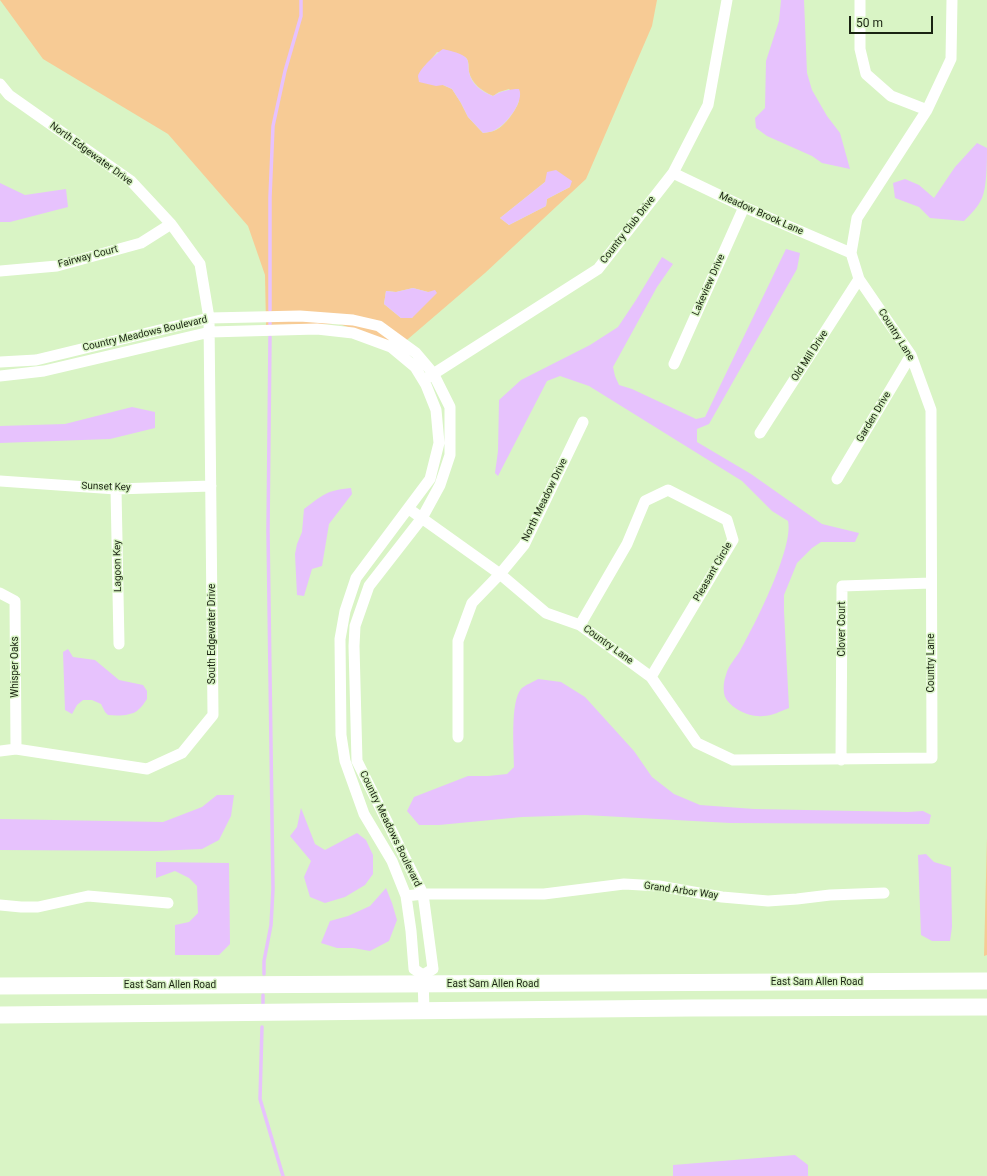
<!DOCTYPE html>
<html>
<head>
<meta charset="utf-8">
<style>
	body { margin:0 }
	#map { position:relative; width:987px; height:1176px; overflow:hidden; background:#d9f4c5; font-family:Roboto,sans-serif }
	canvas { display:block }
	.scale { position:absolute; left:849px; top:16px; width:84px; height:18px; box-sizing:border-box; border:2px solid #1a2312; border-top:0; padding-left:5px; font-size:12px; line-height:14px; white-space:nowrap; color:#1a2312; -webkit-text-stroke:3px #d9f4c5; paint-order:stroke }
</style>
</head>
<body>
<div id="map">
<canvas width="987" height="1176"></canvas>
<div class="scale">50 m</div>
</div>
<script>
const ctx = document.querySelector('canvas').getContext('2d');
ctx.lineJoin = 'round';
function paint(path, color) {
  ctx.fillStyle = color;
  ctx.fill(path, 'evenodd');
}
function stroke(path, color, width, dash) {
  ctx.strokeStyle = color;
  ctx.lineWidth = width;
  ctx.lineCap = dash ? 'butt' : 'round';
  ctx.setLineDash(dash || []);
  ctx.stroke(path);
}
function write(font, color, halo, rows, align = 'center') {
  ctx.font = font + ' Roboto,sans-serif';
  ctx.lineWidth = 3;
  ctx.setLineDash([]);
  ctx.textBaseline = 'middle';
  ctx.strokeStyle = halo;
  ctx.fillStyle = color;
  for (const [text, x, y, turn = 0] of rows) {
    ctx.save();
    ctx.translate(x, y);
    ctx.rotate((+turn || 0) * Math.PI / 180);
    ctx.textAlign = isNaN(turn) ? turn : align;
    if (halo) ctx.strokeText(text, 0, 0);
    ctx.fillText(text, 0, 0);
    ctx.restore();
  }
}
paint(new Path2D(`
	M0 0H657L652 26 586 179 485 273 401 345 339 324 266 325 265 275 248 226 168 134 43 59ZM437 52C444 53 460 54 465 57 470 61 468 67 469 72 472 84 482 91 493 96L499 92 509 89 519 101C516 110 505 126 496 130 492 132 487 132 483 133L468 117 461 103 452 89 443 85 430 61ZM545 182 570 187 547 199 546 206 509 225 500 218ZM413 288 428 292 412 318H401L384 304 386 291 396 292Z
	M987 829V955L984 956 987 838Z`), '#f7cb95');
paint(new Path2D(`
	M781 0H804L807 73 812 90 827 116 840 133 850 169 822 163 812 156 767 136 756 128 755 118 765 108 766 61 779 21Z
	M443 49C450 51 463 53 467 59 469 63 468 67 469 72 471 84 482 92 493 96 501 91 509 89 519 89 525 101 506 125 495 130 492 132 487 132 483 133L468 117 461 103 452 89 443 85 436 86 419 82C419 82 418 76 418 76 419 69 438 52 443 49Z
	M977 143 987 148C987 160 987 187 982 198 978 207 971 214 964 221L930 218 919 207 895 198 893 183 905 179 919 185 934 198 955 167Z
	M556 170 572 181 570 187 547 199 546 206 509 225 500 218 545 182 547 172Z
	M0 183 25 195 66 189 68 207 10 222H0Z
	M786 249 800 253 797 269 709 424 697 429V442L751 474 822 524 859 533 855 542H821L812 548 797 563 784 595V611L789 708C781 711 772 716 763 716 750 718 726 707 724 693 723 687 724 680 726 675 728 666 735 659 740 651 754 626 794 548 788 521L772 511 742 481 589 386 560 376 547 381 498 476 495 473 498 451 499 400 521 380 590 345 618 327 636 300 662 257 673 264 657 287 613 367 615 376 619 385 632 389 696 419 705 417Z
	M413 288 428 292 435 290 437 293 412 318H401L384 304 386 291 396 292Z
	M132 407 155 412V428L110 439 0 443V426L65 424Z
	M351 488 352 494 329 524 322 566 312 569 304 596 297 595 295 554 297 544 302 532 304 509C323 495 327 490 351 488Z
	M68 649 73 657 95 660 119 680 143 685 147 691V699C144 703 142 707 138 710 132 716 117 716 108 715L105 712 101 704 92 700H83L77 705 72 714 65 710 63 652Z
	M538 679 561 682 585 697 634 751 652 777 674 794 700 805 754 809 908 812 923 811 931 815 929 824 730 823 585 815 522 817 439 825H419L407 811 414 797 468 776H488L507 774 514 767C514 748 510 703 521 689 525 685 533 682 538 679Z
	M217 795H234L231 816 219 840 202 849 155 851 0 850V819L163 822 202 807Z
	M301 808 315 844 325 850 357 833 366 840 373 855V874L365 885 345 897 325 903 310 897 304 877 311 861 290 836 297 827Z
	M926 854 934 862 951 867 952 927 950 941H932L921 935 918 855Z
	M156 862 229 863 230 944 219 955H175V925L189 922 198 913 197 886 189 878 175 871 156 878Z
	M386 888 392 903 397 920 389 941 370 951 353 948H337L321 943 330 921 348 916 370 906Z
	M795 1155 808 1165V1176H673V1165Z`), '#e7c2fd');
stroke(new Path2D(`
	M270 310V197L273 126 285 71 301 16V0
	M270 323V324
	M264 974V961L271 925 273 889 268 531 270 337
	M263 1005V995
	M262 1027 260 1099 283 1176`), '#e7c2fd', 3.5);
stroke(new Path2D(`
	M860 0V49L866 74 891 96 927 110
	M0 84 9 95 131 181 171 224 200 264 209 318 213 715 182 753 147 769 16 749 0 751
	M673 173 744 207 851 253
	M0 271 57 266 141 243 171 224
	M0 362 36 360 209 318 300 316 353 320 379 326 416 353 433 373 450 407V455L440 485 422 518 369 586 355 626 354 646 357 761 423 894 433 969 423 975
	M674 364 744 207
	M0 376 44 371 210 332 317 329 353 333 391 347 415 367 426 385 436 410 439 443 430 479 356 578 345 611 340 639 341 735 345 761 364 814 392 861 406 896 411 931 414 969 423 975
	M427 378 598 269 673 173 708 105 727 0
	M760 433 859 279
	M837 479 911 355
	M0 481 116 489 211 486
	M116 489 119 644
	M409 509 500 574 546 613 580 625 651 677 697 743 733 760 932 758 931 410 911 355 859 279 851 253 857 218 927 110 951 59 952 0
	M0 593 15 601 16 749
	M580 625 627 544 645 501 668 490 727 520 733 540 651 677
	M458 737V641L472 603 500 574 524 545 583 422
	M841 760 842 586 931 583
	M406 896 423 894H544L624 884 659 886 722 897 768 901 797 899 830 895 884 893
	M0 905 21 907H38L88 896 168 903
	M423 978 424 1010`), '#fff', 11);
stroke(new Path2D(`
	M0 986 987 981
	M0 1015 691 1008 987 1007`), '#fff', 17);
write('10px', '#1a2312', '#d9f4c5', [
	["North Edgewater Drive",91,154,36],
	["Meadow Brook Lane",761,214,24],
	["Country Club Drive",628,230,-52],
	["Fairway Court",88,257,-15],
	["Lakeview Drive",709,285,-66],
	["Country Meadows Boulevard",145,334,-13],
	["Country Lane",896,335,58],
	["Old Mill Drive",810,356,-57],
	["Garden Drive",874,417,-59],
	["Sunset Key",106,487,2],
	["North Meadow Drive",545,500,-64],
	["Lagoon Key",118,566,-91],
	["Pleasant Circle",713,572,-60],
	["Clover Court",842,629,-90],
	["South Edgewater Drive",212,634,-90],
	["Country Lane",608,645,36],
	["Country Lane",931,663,-90],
	["Whisper Oaks",15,667,-90],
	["Country Meadows Boulevard",390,829,64],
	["Grand Arbor Way",681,891,8],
	["East Sam Allen Road",817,982],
	["East Sam Allen Road",493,984],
	["East Sam Allen Road",170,985]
]);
</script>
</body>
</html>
